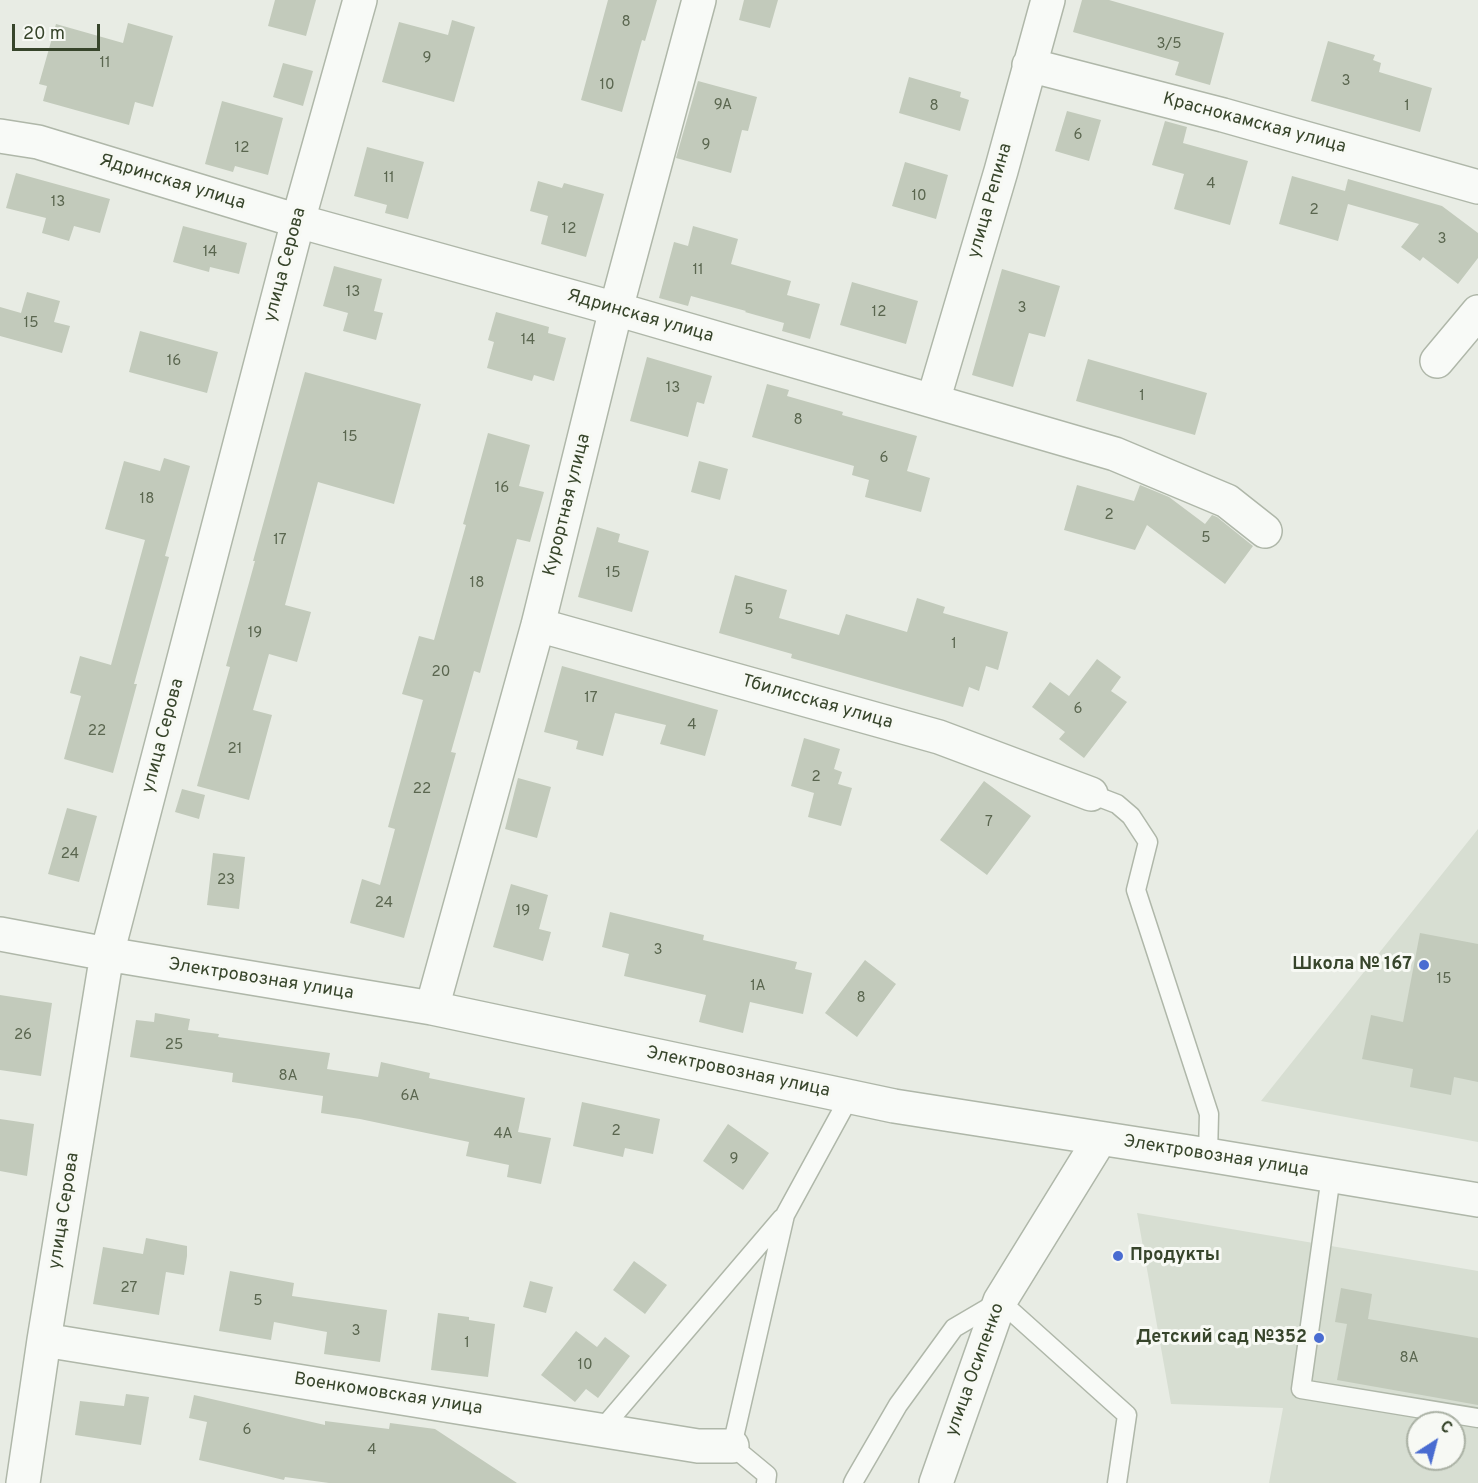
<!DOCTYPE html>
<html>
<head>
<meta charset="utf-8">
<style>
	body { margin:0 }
	#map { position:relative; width:1478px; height:1483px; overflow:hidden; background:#e8ece4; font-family:Overpass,sans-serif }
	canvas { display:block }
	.north { position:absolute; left:1406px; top:1411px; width:60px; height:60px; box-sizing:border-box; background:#f7f9f4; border:2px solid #aab1a4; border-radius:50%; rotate:36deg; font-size:16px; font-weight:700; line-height:24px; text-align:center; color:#37452b }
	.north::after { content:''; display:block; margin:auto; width:21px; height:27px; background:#496cd1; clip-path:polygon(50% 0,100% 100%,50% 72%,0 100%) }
	.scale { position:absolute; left:12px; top:24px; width:88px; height:27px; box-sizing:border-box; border:3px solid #37452b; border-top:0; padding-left:8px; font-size:18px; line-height:21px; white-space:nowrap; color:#37452b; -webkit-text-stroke:4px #f7f9f4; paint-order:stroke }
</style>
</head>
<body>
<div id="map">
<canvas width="1478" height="1483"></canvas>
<div class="north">С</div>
<div class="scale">20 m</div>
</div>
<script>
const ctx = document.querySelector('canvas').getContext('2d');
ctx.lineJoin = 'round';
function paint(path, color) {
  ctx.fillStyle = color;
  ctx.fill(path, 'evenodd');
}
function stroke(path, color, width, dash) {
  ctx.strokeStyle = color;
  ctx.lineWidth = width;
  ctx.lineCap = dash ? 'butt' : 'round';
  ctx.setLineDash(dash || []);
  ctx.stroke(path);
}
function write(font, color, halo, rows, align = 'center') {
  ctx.font = font + ' Overpass,sans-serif';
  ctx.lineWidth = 6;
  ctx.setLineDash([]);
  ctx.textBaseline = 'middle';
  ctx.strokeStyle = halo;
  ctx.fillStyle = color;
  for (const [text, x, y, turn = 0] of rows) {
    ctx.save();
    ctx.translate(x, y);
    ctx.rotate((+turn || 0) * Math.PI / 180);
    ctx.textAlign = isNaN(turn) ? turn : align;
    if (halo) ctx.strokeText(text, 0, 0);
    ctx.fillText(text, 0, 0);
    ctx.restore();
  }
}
paint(new Path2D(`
	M1478 829V1142L1261 1101Z
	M1137 1213 1478 1271V1483H1269L1283 1408 1171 1404ZM1418 1423H1454V1459H1418Z`), '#d7ded2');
paint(new Path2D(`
	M275 0H316L306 36 268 26Z
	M608 0H657L645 41 642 40 622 112 581 100Z
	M744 0H778L770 28 739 20Z
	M1082 0H1109L1224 33 1210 85 1175 75 1179 62 1073 32Z
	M452 20 475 27 454 102 382 82 399 22 448 35Z
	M128 23 173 36 153 107 135 102 129 125 43 101 47 86 39 84 56 24 123 43Z
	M1328 41 1375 55 1373 60 1381 63 1379 72 1432 88 1420 132 1311 101Z
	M283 63 313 71 303 106 273 97Z
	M909 77 961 92 960 97 969 100 960 131 899 113Z
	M698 81 757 97 748 131 742 130 731 173 676 158Z
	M222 101 283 118 268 175 235 166 233 172 205 164Z
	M1067 111 1101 120 1089 161 1055 151Z
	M1165 121 1187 127 1183 143 1248 161 1230 225 1174 209 1184 174 1152 165Z
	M367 147 424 162 408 219 385 213 387 205 354 196Z
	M905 162 948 175 936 219 892 206Z
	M16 173 110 199 100 233 74 226 69 241 42 233 46 218 6 208Z
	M1292 176 1345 191 1348 179 1442 206 1478 233V258L1458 284 1423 257 1420 261 1401 247 1419 224 1348 204 1338 241 1279 224Z
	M538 181 562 188 564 183 604 194 586 257 541 244 548 216 530 211Z
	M183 226 247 243 239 274 210 267 209 272 173 262Z
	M693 226 738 239 731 264 791 281 787 295 820 304 810 339 782 331 784 323 745 312 746 311 691 296 688 306 659 298 674 242 688 246Z
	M334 266 382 279 374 311 383 313 376 340 343 331 348 313 323 306Z
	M1002 269 1060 286 1045 337 1029 333 1013 387 972 375Z
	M852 282 918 301 906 344 840 325Z
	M27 292 60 301 54 322 70 326 62 353 0 336V307L21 313Z
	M496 312 549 327 548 333 566 338 554 381 534 375 532 381 487 368 494 342 488 340Z
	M140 331 218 352 207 393 129 372Z
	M647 357 712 376 704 404 697 402 688 437 630 421Z
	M1088 359 1207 393 1195 435 1076 401Z
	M305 372 421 404 394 504 318 482 285 605 311 612 297 662 269 654 253 710 272 715 249 800 197 786 230 667 226 666 255 561H253Z
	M767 384 789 390 787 396 843 412 842 415 917 436 907 471 930 478 921 512 865 497 869 480 852 475 854 466 752 437Z
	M488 433 530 445 519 486 544 492 530 542 517 539 480 673 474 671 451 752 456 753 404 938 350 923 362 879 380 885 395 829 388 827 423 700 402 694 419 636 434 640 466 525 463 524Z
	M164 458 190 466 165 556 169 557 134 684H137L113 773 64 759 81 696 70 693 80 656 111 665 145 540 105 529 124 461 160 471Z
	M699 461 728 469 720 500 691 492Z
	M1077 485 1134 501 1140 485 1169 497 1205 524 1212 515 1217 517 1253 546 1225 584 1147 525 1135 550 1064 530Z
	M597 527 620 534 618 542 649 551 632 612 578 597Z
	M735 575 787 590 779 618 839 635 846 614 907 632 917 598 945 607 943 613 1008 632 998 670 986 666 979 691 969 687 963 707 791 658 792 654 719 633Z
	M1097 659 1121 677 1111 691 1127 702 1084 758 1059 739 1065 732 1032 707 1050 682 1069 696Z
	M562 666 718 710 705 756 660 744 666 725 615 713 603 756 576 749 578 741 544 732Z
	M804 738 840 749 834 769 842 772 838 784 852 788 841 826 808 817 814 793 791 786Z
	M518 778 551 787 537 838 505 829Z
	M984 781 1031 816 987 875 940 840Z
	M182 789 205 795 199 819 175 812Z
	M67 808 97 816 79 882 48 874Z
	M213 853 245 857 239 909 207 905Z
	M511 884 548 895 539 929 551 932 543 961 493 947Z
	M610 912 704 935 703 940 797 962 795 969 812 973 803 1014 750 1002 743 1033 699 1022 706 995 624 976 629 954 602 947Z
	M1420 933 1478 944V1082L1454 1077 1451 1095 1410 1087 1413 1069 1362 1059 1371 1015 1403 1022Z
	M865 960 896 984 857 1037 825 1013Z
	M0 995 52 1003 41 1076 0 1070Z
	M155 1013 190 1019 188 1030 219 1034 218 1037 330 1053 327 1069 378 1077 381 1062 430 1073 429 1078 525 1098 518 1132 551 1138 541 1184 507 1177 509 1165 466 1156 469 1142 360 1119 321 1113 323 1096 232 1082 233 1073 130 1057 136 1020 154 1022Z
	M582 1102 660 1119 653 1154 625 1148 623 1157 573 1146Z
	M0 1119 34 1124 27 1176 0 1171Z
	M728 1124 769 1153 743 1190 703 1161Z
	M146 1238 187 1246V1256L184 1275 166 1272 159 1315 93 1304 103 1247 143 1254Z
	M634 1261 667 1285 645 1314 613 1290Z
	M230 1271 294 1283 292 1296 387 1310 380 1362 324 1354 327 1332 274 1322 271 1340 219 1331Z
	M530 1281 553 1287 546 1313 523 1307Z
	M1341 1288 1372 1294 1368 1319 1478 1338V1405L1337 1380 1347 1324 1335 1322Z
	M438 1313 469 1317V1320L495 1324 488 1377 431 1370Z
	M576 1331 597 1347 605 1337 630 1356 598 1398 586 1389 575 1402 541 1375Z
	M126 1394 149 1397 141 1445 75 1435 80 1401 124 1406Z
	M194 1395 325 1425V1421L389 1429 390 1423 435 1429 517 1483H329L285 1477 284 1480 199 1460 207 1422 189 1418Z`), '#c2cabb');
const service = new Path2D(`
	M1091 794 1117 804 1131 816 1148 842 1136 890 1209 1114 1208 1155
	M1331 1176 1301 1389 1478 1418
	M601 1430 782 1218
	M766 1483 767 1475 732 1446 785 1215 850 1096
	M853 1483 855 1479 898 1405 954 1328 1000 1301 1127 1415 1117 1483`);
const minor = new Path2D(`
	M1029 65 1223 115 1478 187
	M0 136 38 142 298 221 616 309 1115 454 1227 501 1265 531
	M1437 361 1478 312
	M933 401 1001 171 1048 0
	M538 625 939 737 1091 794
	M0 934 107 954 432 1008 894 1106 1208 1155 1478 1200
	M432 1008 538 625 616 309 699 0
	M44 1340 698 1446H732
	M23 1483 44 1340 107 954 298 221 360 0
	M936 1483 1000 1301 1100 1139`);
stroke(service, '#afb7a9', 21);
stroke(minor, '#afb7a9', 36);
stroke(service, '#f8faf7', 18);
stroke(minor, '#f8faf7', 33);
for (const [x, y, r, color] of [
	[1424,965,6,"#496cd1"],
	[1118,1256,6,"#496cd1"],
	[1319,1338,6,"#496cd1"]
]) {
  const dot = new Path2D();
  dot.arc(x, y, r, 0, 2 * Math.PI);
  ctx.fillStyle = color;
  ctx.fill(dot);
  stroke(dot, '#f7f9f4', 2);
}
write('15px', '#5a664f', null, [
	["8",626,23],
	["3/5",1169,45],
	["9",427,59],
	["11",105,64],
	["3",1346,82],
	["10",607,86],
	["9А",723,106],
	["8",934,107],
	["1",1407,107],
	["6",1078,136],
	["9",706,146],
	["12",242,149],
	["11",389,179],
	["4",1211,185],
	["10",919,197],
	["13",58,203],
	["2",1314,211],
	["12",569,230],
	["3",1442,240],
	["14",210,253],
	["11",698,271],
	["13",353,293],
	["3",1022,309],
	["12",879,313],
	["15",31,324],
	["14",528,341],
	["16",174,362],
	["13",673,389],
	["1",1142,397],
	["8",798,421],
	["15",350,438],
	["6",884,459],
	["16",502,489],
	["18",147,500],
	["2",1109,516],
	["5",1206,539],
	["17",280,541],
	["15",613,574],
	["18",477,584],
	["5",749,611],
	["19",255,634],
	["1",954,645],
	["20",441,673],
	["17",591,699],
	["6",1078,710],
	["4",692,726],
	["22",97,732],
	["21",235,750],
	["2",816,778],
	["22",422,790],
	["7",989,823],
	["24",70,855],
	["23",226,881],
	["24",384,904],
	["19",523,912],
	["3",658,951],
	["15",1444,980],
	["1А",758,987],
	["8",861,999],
	["26",23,1036],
	["25",174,1046],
	["8А",288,1077],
	["6А",410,1097],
	["2",616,1132],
	["4А",503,1135],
	["9",734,1160],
	["27",129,1289],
	["5",258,1302],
	["3",356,1332],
	["1",467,1344],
	["8А",1409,1359],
	["10",585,1366],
	["6",247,1431],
	["4",372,1451]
]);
write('18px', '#37452b', '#f7f9f4', [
	["Краснокамская улица",1254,124,15],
	["Ядринская улица",172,183,17],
	["улица Репина",991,201,-74],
	["улица Серова",286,265,-75],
	["Ядринская улица",640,317,16],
	["Курортная улица",568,505,-76],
	["Тбилисская улица",817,703,16],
	["улица Серова",164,736,-75],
	["Электровозная улица",261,980,9],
	["Электровозная улица",738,1073,12],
	["Электровозная улица",1216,1157,9],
	["улица Серова",65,1211,-81],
	["улица Осипенко",976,1370,-70],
	["Военкомовская улица",388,1395,9]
]);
write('bold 18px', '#37452b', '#f7f9f4', [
	["Школа № 167",1412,965],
	["Продукты",1130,1256,"left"],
	["Детский сад №352",1307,1338]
], 'right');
</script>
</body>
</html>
